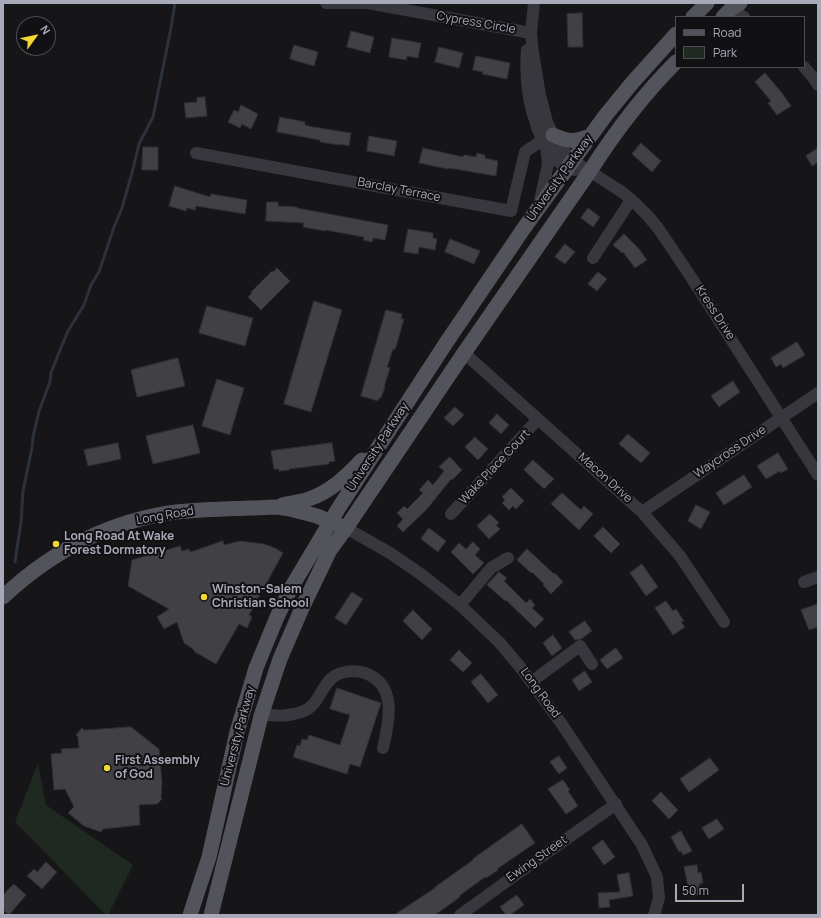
<!DOCTYPE html>
<html>
<head>
<meta charset="utf-8">
<style>
	body { margin:0 }
	#map { position:relative; width:821px; height:918px; overflow:hidden; background:#161618; font-family:Manrope,sans-serif }
	canvas { display:block }
	.frame { position:absolute; inset:0; border:4px solid #a8a9b8; pointer-events:none }
	.legend { position:absolute; left:675px; top:16px; width:130px; height:52px; box-sizing:border-box; background:#111113; border:1px solid #4d4e55; margin:0; padding:5px 7px; list-style:none; font-size:12px; color:#a8a9b8 }
	.legend li { display:flex; align-items:center; gap:8px; height:20px }
	.legend b { width:20px; border:1px solid #4d4e55 }
	.north { position:absolute; left:16px; top:16px; width:40px; height:40px; box-sizing:border-box; background:#111113; border:1px solid #4d4e55; border-radius:50%; rotate:57deg; font-size:11px; font-weight:700; line-height:16px; text-align:center; color:#a8a9b8 }
	.north::after { content:''; display:block; margin:auto; width:14px; height:18px; background:#f3d732; clip-path:polygon(50% 0,100% 100%,50% 72%,0 100%) }
	.scale { position:absolute; left:675px; top:884px; width:69px; height:18px; box-sizing:border-box; border:2px solid #a8a9b8; border-top:0; padding-left:5px; font-size:12px; line-height:14px; white-space:nowrap; color:#a8a9b8; -webkit-text-stroke:3px #111113; paint-order:stroke }
</style>
</head>
<body>
<div id="map">
<canvas width="821" height="918"></canvas>
<div class="frame"></div>
<ul class="legend">
<li><b style="height:5px;background:#53535c"></b>Road</li>
<li><b style="height:11px;background:#202822"></b>Park</li>
</ul>
<div class="north">N</div>
<div class="scale">50 m</div>
</div>
<script>
const ctx = document.querySelector('canvas').getContext('2d');
ctx.lineJoin = 'round';
function paint(path, color) {
  ctx.fillStyle = color;
  ctx.fill(path, 'evenodd');
}
function stroke(path, color, width, dash) {
  ctx.strokeStyle = color;
  ctx.lineWidth = width;
  ctx.lineCap = dash ? 'butt' : 'round';
  ctx.setLineDash(dash || []);
  ctx.stroke(path);
}
function write(font, color, halo, rows, align = 'center') {
  ctx.font = font + ' Manrope,sans-serif';
  ctx.lineWidth = 4;
  ctx.setLineDash([]);
  ctx.textBaseline = 'middle';
  ctx.strokeStyle = halo;
  ctx.fillStyle = color;
  for (const [text, x, y, turn = 0] of rows) {
    ctx.save();
    ctx.translate(x, y);
    ctx.rotate((+turn || 0) * Math.PI / 180);
    ctx.textAlign = isNaN(turn) ? turn : align;
    if (halo) ctx.strokeText(text, 0, 0);
    ctx.fillText(text, 0, 0);
    ctx.restore();
  }
}
paint(new Path2D(`
	M38 763 46 805 133 865 108 915H106L15 822Z`), '#202822');
stroke(new Path2D(`
	M15 562 21 522 23 491 32 448 33 437 39 411 50 382 51 373 60 350 68 331 84 305 91 285 99 272 114 227 122 208 133 169 139 144 153 117 171 28 175 3`), '#2c323c', 3);
const building = new Path2D(`
	M582 13 583 47H568L567 14Z
	M351 31 374 37 370 53 347 47Z
	M392 38 421 43 418 58 407 56 406 60 389 57Z
	M294 45 318 52 314 66 290 59Z
	M439 47 463 53 459 68 435 62Z
	M476 56 510 63 507 79 482 74 483 72 473 70Z
	M765 73 782 93 791 106 777 115 768 103 771 101 755 82Z
	M205 97 207 116 186 118 184 103 197 102V98Z
	M241 105 258 114 251 129 242 124 240 128 228 122 234 110 238 112Z
	M280 117 305 122V125L313 127 351 133 349 146 340 144V145L320 142V140L277 132Z
	M369 136 397 141 394 156 367 151Z
	M641 143 661 161 652 172 632 154Z
	M143 147H158V170H142Z
	M423 148 463 157 464 155 476 157 477 153 485 155V158L498 161 496 176 449 168 448 169 419 163Z
	M818 148V162L812 166 806 156Z
	M175 186 210 197 211 194 247 200 245 214 196 206 195 210 187 208 186 211 169 206Z
	M267 202H278V206L297 207V208L388 225 385 240 373 238 372 242 363 240 364 237 325 230V231L303 227 304 223 266 221Z
	M588 208 600 217 593 227 581 218Z
	M408 229 433 233V238L437 239 435 250 419 247 418 254 404 252Z
	M624 234 639 249 647 260 635 268 623 252 622 253 613 245Z
	M450 239 480 251 474 264 445 252Z
	M565 244 575 252 565 264 555 257Z
	M277 268 290 281 261 310 248 297 252 293 251 292 272 271 273 272Z
	M598 272 607 279 597 291 588 284Z
	M314 301 342 310 311 412 284 404Z
	M207 306 253 318 245 346 199 333Z
	M386 310 402 314 401 319H404L395 350 393 349 387 367 390 368 384 387H385L381 398H379L378 401 361 396Z
	M797 342 805 355 783 368 781 364 776 367 771 358Z
	M178 358 185 386 137 397 131 370Z
	M217 379 244 388 230 435 202 426Z
	M733 381 740 392 719 407 711 396Z
	M455 407 464 415 453 426 444 418Z
	M497 414 509 425 501 434 489 423Z
	M193 425 200 453 153 464 146 436Z
	M628 434 650 453 641 463 619 444Z
	M475 437 488 449 478 460 465 447Z
	M118 443 121 459 88 466 84 450Z
	M332 443 335 461 329 462V464L289 469 290 470 279 471V469H274L271 451Z
	M778 453 788 469 781 473 780 471 766 479 757 466Z
	M450 457 462 470 452 480 451 479 427 509 403 532 397 526 403 519 397 513 404 506 407 509 423 493 419 490 428 480 433 485 444 471 439 467Z
	M533 460 554 479 544 489 524 470Z
	M744 475 752 487 724 505 716 493Z
	M511 488 524 501 516 509 513 506 509 510 502 503 505 500 502 497Z
	M562 493 581 510 584 506 593 514 579 530 551 504Z
	M696 505 710 512 701 529 688 521Z
	M490 514 499 523 496 525 500 529 489 539 477 526Z
	M603 527 620 544 611 553 594 536Z
	M429 528 446 541 438 552 421 539Z
	M223 541 224 545 240 541 264 544 275 548 283 553 249 615 252 617 247 628 239 624 216 664 195 652 193 649 184 643 177 622 164 629 157 617 169 609 128 586 132 560 180 546 182 551 189 549 190 552Z
	M473 542 480 549 475 555 484 563 473 574 451 552 459 543 466 549Z
	M527 549 554 574 555 573 563 582 551 594 543 585 544 584 532 572 531 573 517 560Z
	M642 564 658 587 646 596 630 573Z
	M499 572 507 578 504 581 526 603 530 599 535 605 532 608 544 619 535 628 506 600 505 601 487 585Z
	M352 592 363 599 346 625 335 618Z
	M666 601 673 611 676 609 684 621 681 622 685 627 673 635 655 608Z
	M818 604V627L809 630 801 610Z
	M413 610 432 629 422 640 403 621Z
	M585 621 592 631 581 639 575 640 569 632Z
	M553 635 562 648 552 656 543 643Z
	M616 648 623 658 607 669 600 660Z
	M459 650 472 663 463 672 450 660Z
	M585 671 592 682 579 691 572 680Z
	M481 674 498 695 488 703 471 682Z
	M337 688 381 703 360 767 350 764 347 774 293 757 297 745 300 746 302 739 307 740 309 735 340 745 350 715 330 709Z
	M131 727 159 749 162 783 161 797 162 799 157 804 139 805 140 825 103 829 101 832 84 826 68 813 74 807 65 789 54 790 51 754 62 753 61 749 79 748 78 737 76 735 82 728 84 730Z
	M559 756 567 768 559 774 550 762Z
	M710 758 719 770 689 792 680 779Z
	M563 780 570 790 568 791 578 806 566 814 548 789Z
	M661 792 678 810 669 819 652 801Z
	M717 819 724 829 709 839 702 828Z
	M522 824 535 843 497 869 498 870 486 878 485 877 459 896 460 897 435 915H394L435 888V887L473 860V859Z
	M681 831 692 851 683 855 681 851 679 852 671 837Z
	M603 840 615 857 604 865 592 848Z
	M46 862 57 872 42 889 27 876 34 869 37 872Z
	M697 865 698 873 701 872 703 883 699 884 701 894 690 896 684 867Z
	M629 873 633 896 609 900 610 907 599 908 598 893 620 892 617 875Z
	M14 884 26 895 9 915 3 910V895Z
	M517 895 524 905 510 915H506L500 907Z`);
paint(building, '#404045');
stroke(building, '#303034', 1);
stroke(new Path2D(`
	M326 3H368L531 33
	M534 3 531 33 533 53 540 95 547 122 553 135 564 151 572 160 622 192 635 203 647 215 658 228 691 277 818 475
	M731 9 744 17
	M527 50C525 76 528 103 537 127 540 136 545 144 551 152 556 160 564 169 575 170
	M804 67 812 76 818 85
	M196 153 511 211 525 152 547 137 553 135
	M539 205 548 164 546 146
	M593 258 631 200
	M464 353 642 512 680 556 724 622
	M642 512 818 393
	M451 514 538 419
	M346 528 390 553 422 575 460 605 499 642 521 668 561 723 642 845 657 877 659 898 654 915
	M804 582 818 577
	M460 605 491 568 508 558
	M531 682 580 646 592 664
	M262 714C277 716 289 717 304 711 320 704 321 684 336 675 344 671 356 670 365 673 398 685 389 722 383 748
	M460 915 517 874 616 804`), '#37373d', 12);
stroke(new Path2D(`
	M693 17 707 3
	M723 17 731 9 740 3
	M553 135C569 142 574 142 590 136
	M282 505C291 503 301 502 309 499 330 492 347 476 362 460
	M3 597C52 551 108 521 176 512 209 508 243 509 277 507L290 509 317 516 338 525
	M190 915 209 857 237 732 256 668 277 617 291 588 338 509 446 343 524 228 605 116 632 83 676 34
	M211 915 261 716 280 659 302 608 330 550 346 528 464 353 590 171C615 132 643 95 676 62`), '#53535c', 15);
for (const [x, y, r, color] of [
	[56,544,4,"#f3d732"],
	[204,597,4,"#f3d732"],
	[107,768,4,"#f3d732"]
]) {
  const dot = new Path2D();
  dot.arc(x, y, r, 0, 2 * Math.PI);
  ctx.fillStyle = color;
  ctx.fill(dot);
  stroke(dot, '#111113', 1.5);
}
write('12px', '#a8a9b8', '#111113', [
	["Cypress Circle",476,23,10],
	["University Parkway",560,178,-54],
	["Barclay Terrace",399,190,11],
	["Kress Drive",715,313,57],
	["University Parkway",378,447,-57],
	["Waycross Drive",730,452,-34],
	["Wake Place Court",495,467,-47],
	["Macon Drive",605,478,42],
	["Long Road",165,516,-10],
	["Long Road",540,693,54],
	["University Parkway",238,736,-75],
	["Ewing Street",537,859,-35]
]);
write('bold 12px', '#a8a9b8', '#111113', [
	["Long Road At Wake",64,537],
	["Forest Dormatory",64,551],
	["Winston-Salem",212,590],
	["Christian School",212,604],
	["First Assembly",115,761],
	["of God",115,775]
], 'left');
</script>
</body>
</html>
